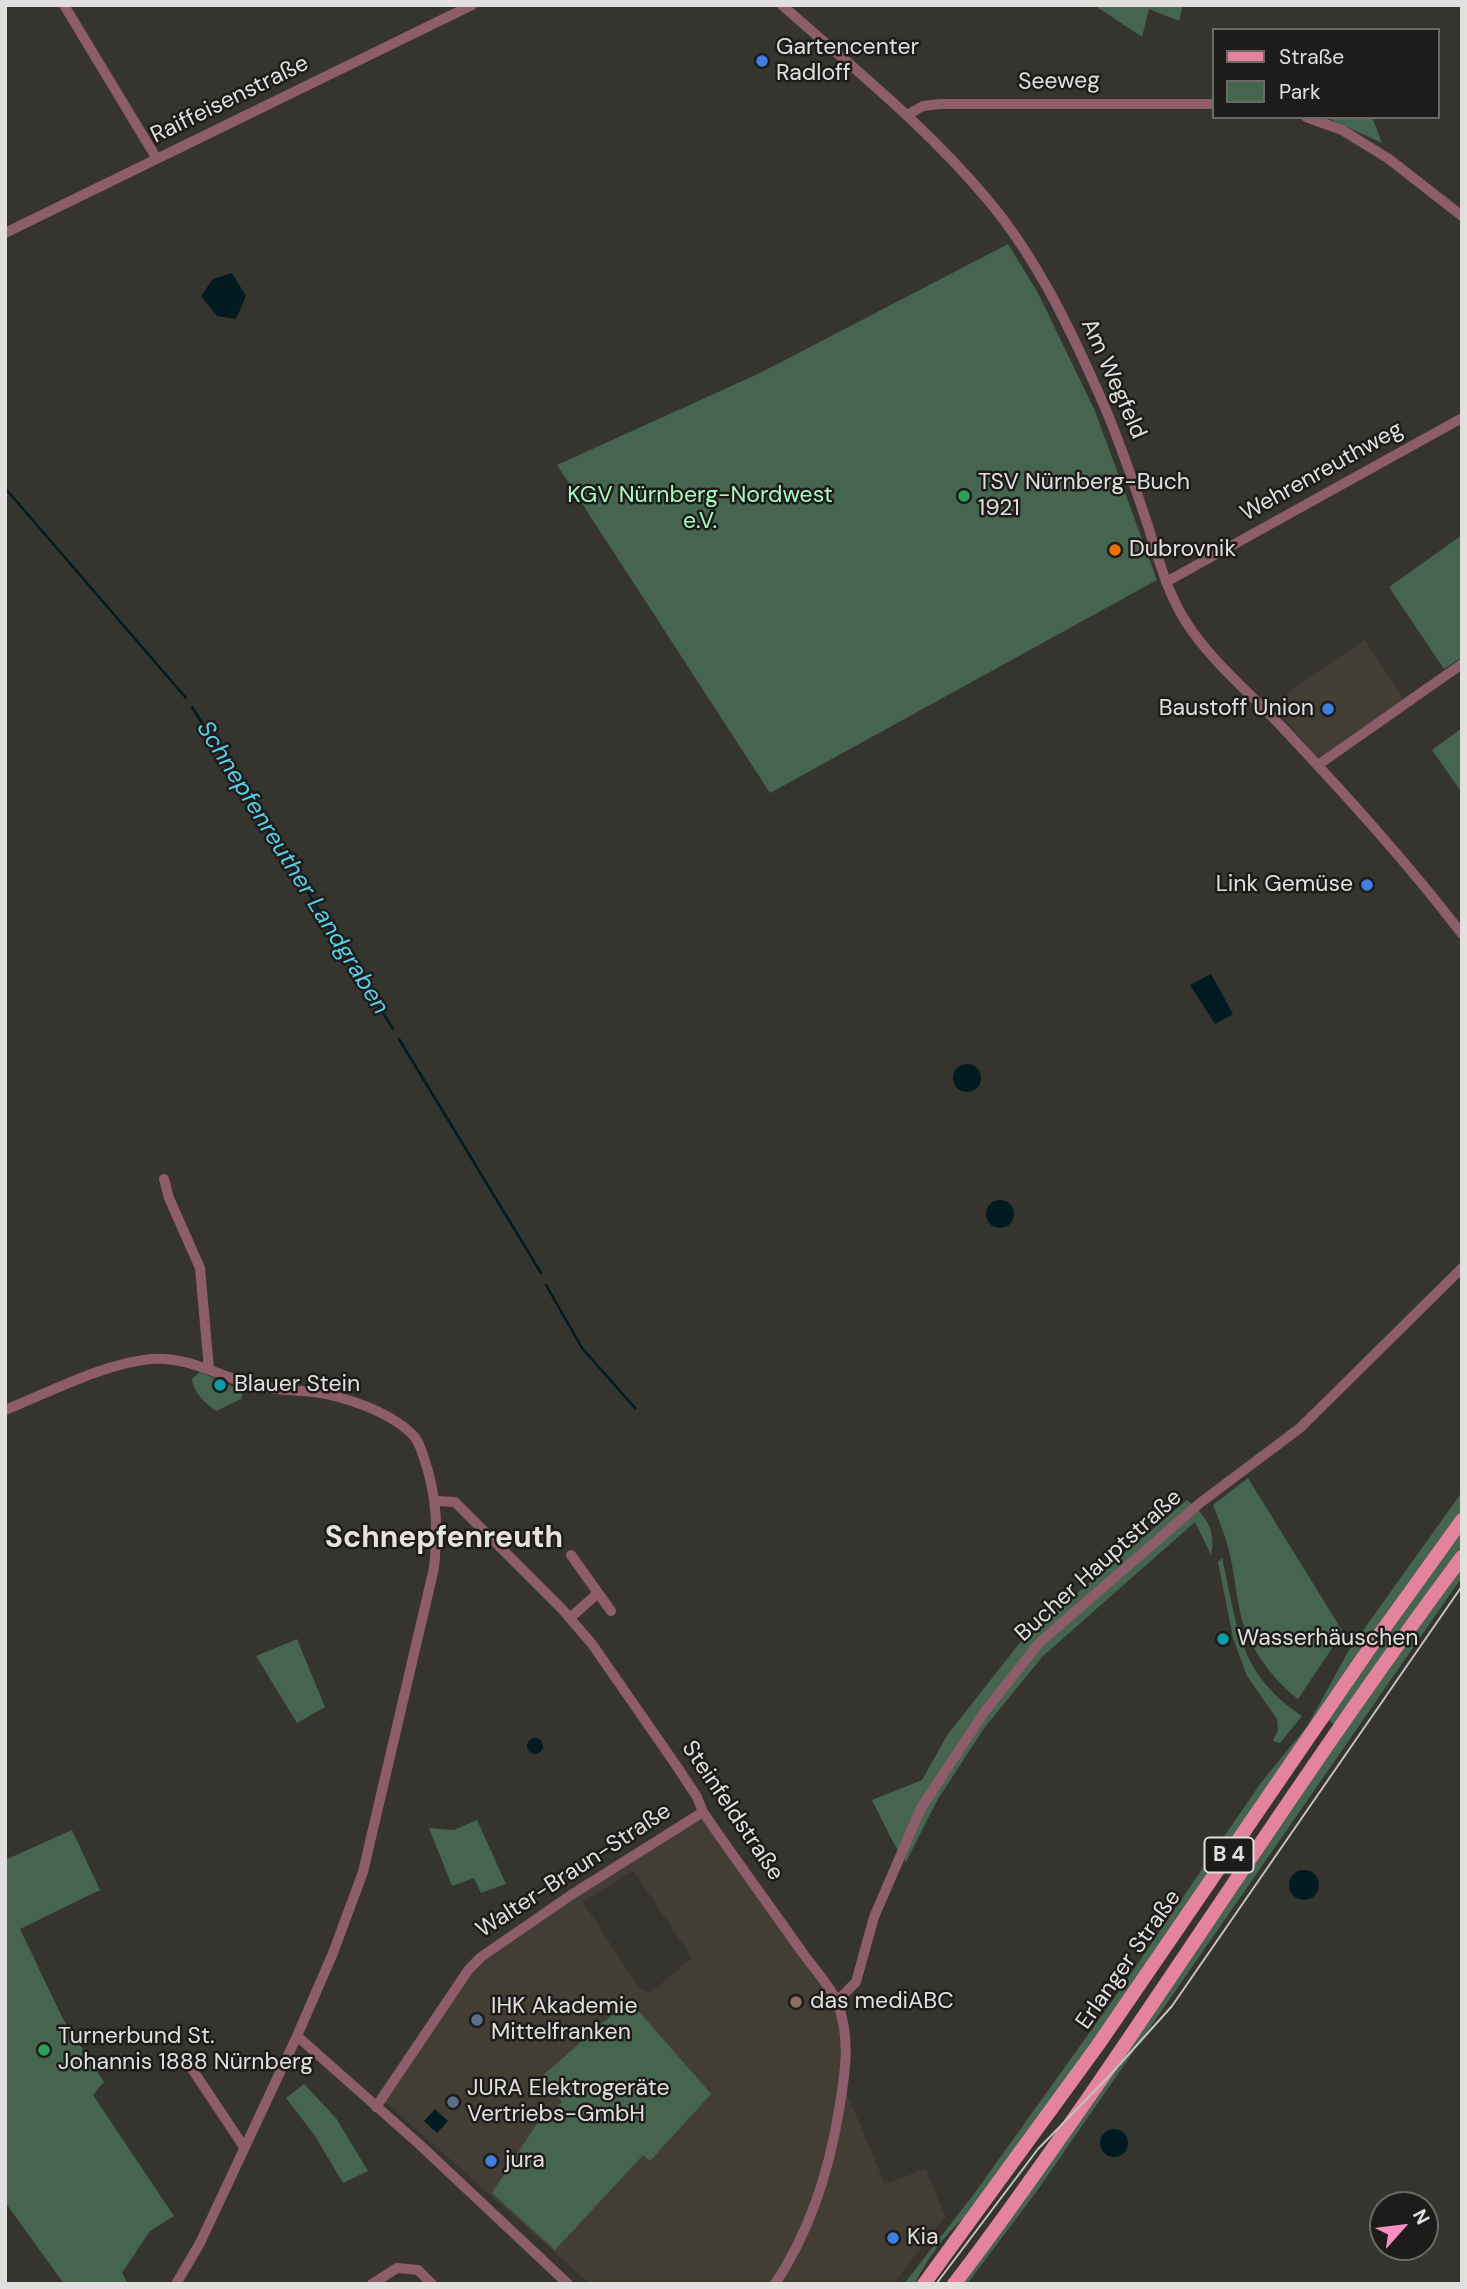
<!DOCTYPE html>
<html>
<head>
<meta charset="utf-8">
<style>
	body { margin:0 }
	#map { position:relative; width:1467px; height:2289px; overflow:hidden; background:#36342f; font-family:"DM Sans",sans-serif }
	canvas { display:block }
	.frame { position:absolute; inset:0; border:7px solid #e2e0de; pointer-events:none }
	.legend { position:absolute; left:1212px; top:28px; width:228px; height:91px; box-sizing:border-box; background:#1d1c1a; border:2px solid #6c6a68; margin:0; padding:9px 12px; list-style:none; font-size:21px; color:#e2e0de }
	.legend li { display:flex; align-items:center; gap:14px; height:35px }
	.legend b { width:35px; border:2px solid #6c6a68 }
	.north { position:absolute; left:1369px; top:2191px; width:70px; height:70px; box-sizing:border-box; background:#1d1c1a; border:2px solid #6c6a68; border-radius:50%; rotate:62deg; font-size:19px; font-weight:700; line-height:28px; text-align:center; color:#e2e0de }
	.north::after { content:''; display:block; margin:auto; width:24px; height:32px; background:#fd8ec1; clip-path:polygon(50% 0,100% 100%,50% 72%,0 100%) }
</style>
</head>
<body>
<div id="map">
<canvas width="1467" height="2289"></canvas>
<div class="frame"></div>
<ul class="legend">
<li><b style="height:9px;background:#e3839d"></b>Straße</li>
<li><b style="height:19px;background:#46654e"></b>Park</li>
</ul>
<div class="north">N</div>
</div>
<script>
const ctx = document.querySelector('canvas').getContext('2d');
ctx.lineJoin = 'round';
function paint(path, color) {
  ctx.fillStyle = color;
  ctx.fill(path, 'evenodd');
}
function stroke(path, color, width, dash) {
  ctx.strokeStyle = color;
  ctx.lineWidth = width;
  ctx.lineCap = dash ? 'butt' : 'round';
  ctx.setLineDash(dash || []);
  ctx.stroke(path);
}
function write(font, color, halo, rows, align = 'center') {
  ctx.font = font + ' "DM Sans",sans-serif';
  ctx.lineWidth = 5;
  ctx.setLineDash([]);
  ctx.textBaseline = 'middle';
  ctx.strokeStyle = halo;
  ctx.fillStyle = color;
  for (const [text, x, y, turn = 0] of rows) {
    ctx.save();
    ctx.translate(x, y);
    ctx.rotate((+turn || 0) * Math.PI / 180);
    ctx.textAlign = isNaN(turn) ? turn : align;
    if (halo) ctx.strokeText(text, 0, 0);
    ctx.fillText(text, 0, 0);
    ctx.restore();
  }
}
paint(new Path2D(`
	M1365 640 1404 699 1318 759 1273 706 1303 681Z
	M703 1819 837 2007 845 2035 844 2087 885 2184 926 2169 945 2217 893 2284H590L380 2097 463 1971 615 1866ZM633 1870 692 1958 650 1993 639 1988 583 1902ZM629 2000 650 2160 644 2155 536 2125 562 2102 542 2076Z`), '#433e34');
paint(new Path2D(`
	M1094 5H1183L1179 21 1149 9 1142 37Z
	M1325 117H1372L1382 143Z
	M1008 244 1038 293 1095 411 1157 580 770 793 557 465 760 373Z
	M1462 535V657L1444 669 1389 587Z
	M1462 728V793L1432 750Z
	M200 1372 243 1391 241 1399 216 1411C205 1403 193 1392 192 1379Z
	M1248 1478 1343 1632 1298 1699C1273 1680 1252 1651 1242 1620 1236 1598 1235 1574 1229 1551 1225 1535 1219 1520 1213 1505Z
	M1462 1492V1510L1408 1583 1132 1987 968 2215C946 2232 927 2259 915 2284H904L974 2194 1115 1997 1260 1784 1308 1725 1349 1650Z
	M1187 1500C1205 1514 1217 1531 1211 1555L1195 1522 1043 1656 985 1727 938 1799 906 1862 893 1842 872 1800 922 1780 948 1734 1022 1640Z
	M1462 1528V1547L1335 1725 1327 1719Z
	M1222 1558C1238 1627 1237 1672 1302 1716L1280 1743 1273 1741 1278 1730 1277 1719 1247 1676 1233 1638 1218 1562Z
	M1462 1565V1577L1039 2188 967 2284H957Z
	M297 1639 325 1707 297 1723 256 1656Z
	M477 1820 506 1884 481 1893 474 1878 452 1886 429 1828 454 1830Z
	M72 1830 100 1890 20 1929 63 2019 104 2082 93 2095 174 2216 150 2231 122 2273 128 2284H64L5 2202V1860Z
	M629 2000 711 2094 650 2161 643 2155 555 2250 492 2193 536 2125 562 2102 542 2076Z
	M304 2084 336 2118 368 2171 343 2183 315 2136 286 2098Z`), '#46654e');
paint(new Path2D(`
	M232 273 246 296 236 319 217 316 201 296 213 279Z
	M1211 974 1233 1014 1215 1024 1190 985Z
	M953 1078a14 14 0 1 1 28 0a14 14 0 1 1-28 0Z
	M986 1214a14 14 0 1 1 28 0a14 14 0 1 1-28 0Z
	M527 1746a8 8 0 1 1 16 0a8 8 0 1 1-16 0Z
	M1289 1885a15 15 0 1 1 30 0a15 15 0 1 1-30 0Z
	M435 2109 448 2121 437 2133 424 2121Z
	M1100 2143a14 14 0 1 1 28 0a14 14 0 1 1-28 0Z`), '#021b21');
stroke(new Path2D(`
	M5 488 186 698
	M192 707 393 1029
	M399 1039 541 1273
	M546 1285 582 1348 635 1408`), '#021b21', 2.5);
stroke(new Path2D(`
	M64 5 157 159
	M782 5C853 68 926 126 987 199 1037 258 1072 332 1103 403 1121 444 1135 487 1149 529 1159 561 1168 594 1186 622 1210 660 1250 693 1281 726 1344 793 1406 861 1462 934
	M907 115 923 106 940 104H1213
	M1306 117 1342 130 1389 159 1462 216
	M5 233 472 5
	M1166 582 1462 418
	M1318 765 1462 664
	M164 1179 169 1198 200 1268 209 1369
	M5 1410C48 1393 105 1363 151 1359 190 1356 221 1378 258 1386 280 1391 304 1390 326 1394 356 1401 390 1413 412 1434 419 1440 421 1450 424 1458 437 1496 438 1528 434 1568L363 1872 333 1953 297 2036 200 2243 176 2284
	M436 1501 455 1502 562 1609 592 1644 678 1768 697 1797 703 1812C735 1859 769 1905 802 1952 812 1966 832 1988 838 2004 851 2041 845 2073 839 2110 829 2172 810 2231 775 2284
	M571 1555 611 1611
	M570 1618 598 1593
	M837 2001 856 1982 874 1917 921 1808 983 1714 1039 1643 1200 1503 1300 1428 1462 1268
	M297 2036 419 2144 568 2284
	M186 2060 244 2147
	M376 2107 469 1969 481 1957 571 1895 703 1812
	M372 2284 397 2268 418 2270 432 2284`), '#8d5d69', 10);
stroke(new Path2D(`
	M924 2284 1098 2045 1367 1652 1462 1520
	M954 2284C1002 2222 1046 2158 1091 2094 1214 1915 1332 1731 1462 1557`), '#e3839d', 14);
stroke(new Path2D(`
	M936 2284 1038 2149 1111 2074 1172 2006 1462 1586`), '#c5c3c0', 2);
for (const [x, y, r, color] of [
	[762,61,7,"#3f7fe0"],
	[964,496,7,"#2e9e5b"],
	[1115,550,7,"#e8710a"],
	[1328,709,7,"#3f7fe0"],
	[1367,885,7,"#3f7fe0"],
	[220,1385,7,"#0f9aa8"],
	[1223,1639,7,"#0f9aa8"],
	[796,2002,7,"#8d6e63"],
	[477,2020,7,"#5c6f8a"],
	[44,2050,7,"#2e9e5b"],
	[453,2102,7,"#5c6f8a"],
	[491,2161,7,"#3f7fe0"],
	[893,2238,7,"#3f7fe0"]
]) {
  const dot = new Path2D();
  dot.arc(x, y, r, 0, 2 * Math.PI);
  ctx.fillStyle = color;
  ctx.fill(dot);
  stroke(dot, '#1d1c1a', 2.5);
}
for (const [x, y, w] of [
	[1229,1855,49]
]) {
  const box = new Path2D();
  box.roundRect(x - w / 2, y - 17.5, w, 35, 5);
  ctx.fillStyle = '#1d1c1a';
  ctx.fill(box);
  stroke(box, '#e2e0de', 2);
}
write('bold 21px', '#e2e0de', null, [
	["B 4",1229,1855]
]);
write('23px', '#e2e0de', '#1d1c1a', [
	["Gartencenter",776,48],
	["Radloff",776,74],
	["TSV Nürnberg-Buch",978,483],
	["1921",978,509],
	["Dubrovnik",1129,550],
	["Baustoff Union",1314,709,"right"],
	["Link Gemüse",1353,885,"right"],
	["Blauer Stein",234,1385],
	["Wasserhäuschen",1237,1639],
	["das mediABC",810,2002],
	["IHK Akademie",491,2007],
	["Mittelfranken",491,2033],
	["Turnerbund St.",58,2037],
	["Johannis 1888 Nürnberg",58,2063],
	["JURA Elektrogeräte",467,2089],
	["Vertriebs-GmbH",467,2115],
	["jura",505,2161],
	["Kia",907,2238]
], 'left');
write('23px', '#e2e0de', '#1d1c1a', [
	["Seeweg",1059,82,-1],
	["Raiffeisenstraße",230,100,-26],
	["Am Wegfeld",1113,379,66],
	["Wehrenreuthweg",1322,472,-29],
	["Bucher Hauptstraße",1099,1566,-42],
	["Steinfeldstraße",732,1811,56],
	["Walter-Braun-Straße",574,1871,-33],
	["Erlanger Straße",1129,1960,-55]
]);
write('23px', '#a9fabf', '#1d1c1a', [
	["KGV Nürnberg-Nordwest",700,496],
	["e.V.",700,522]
]);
write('italic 24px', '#57d1ea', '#1d1c1a', [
	["Schnepfenreuther Landgraben",292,868,58]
]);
write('bold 30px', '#e6e3de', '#1d1c1a', [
	["Schnepfenreuth",444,1539]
]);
</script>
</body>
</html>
